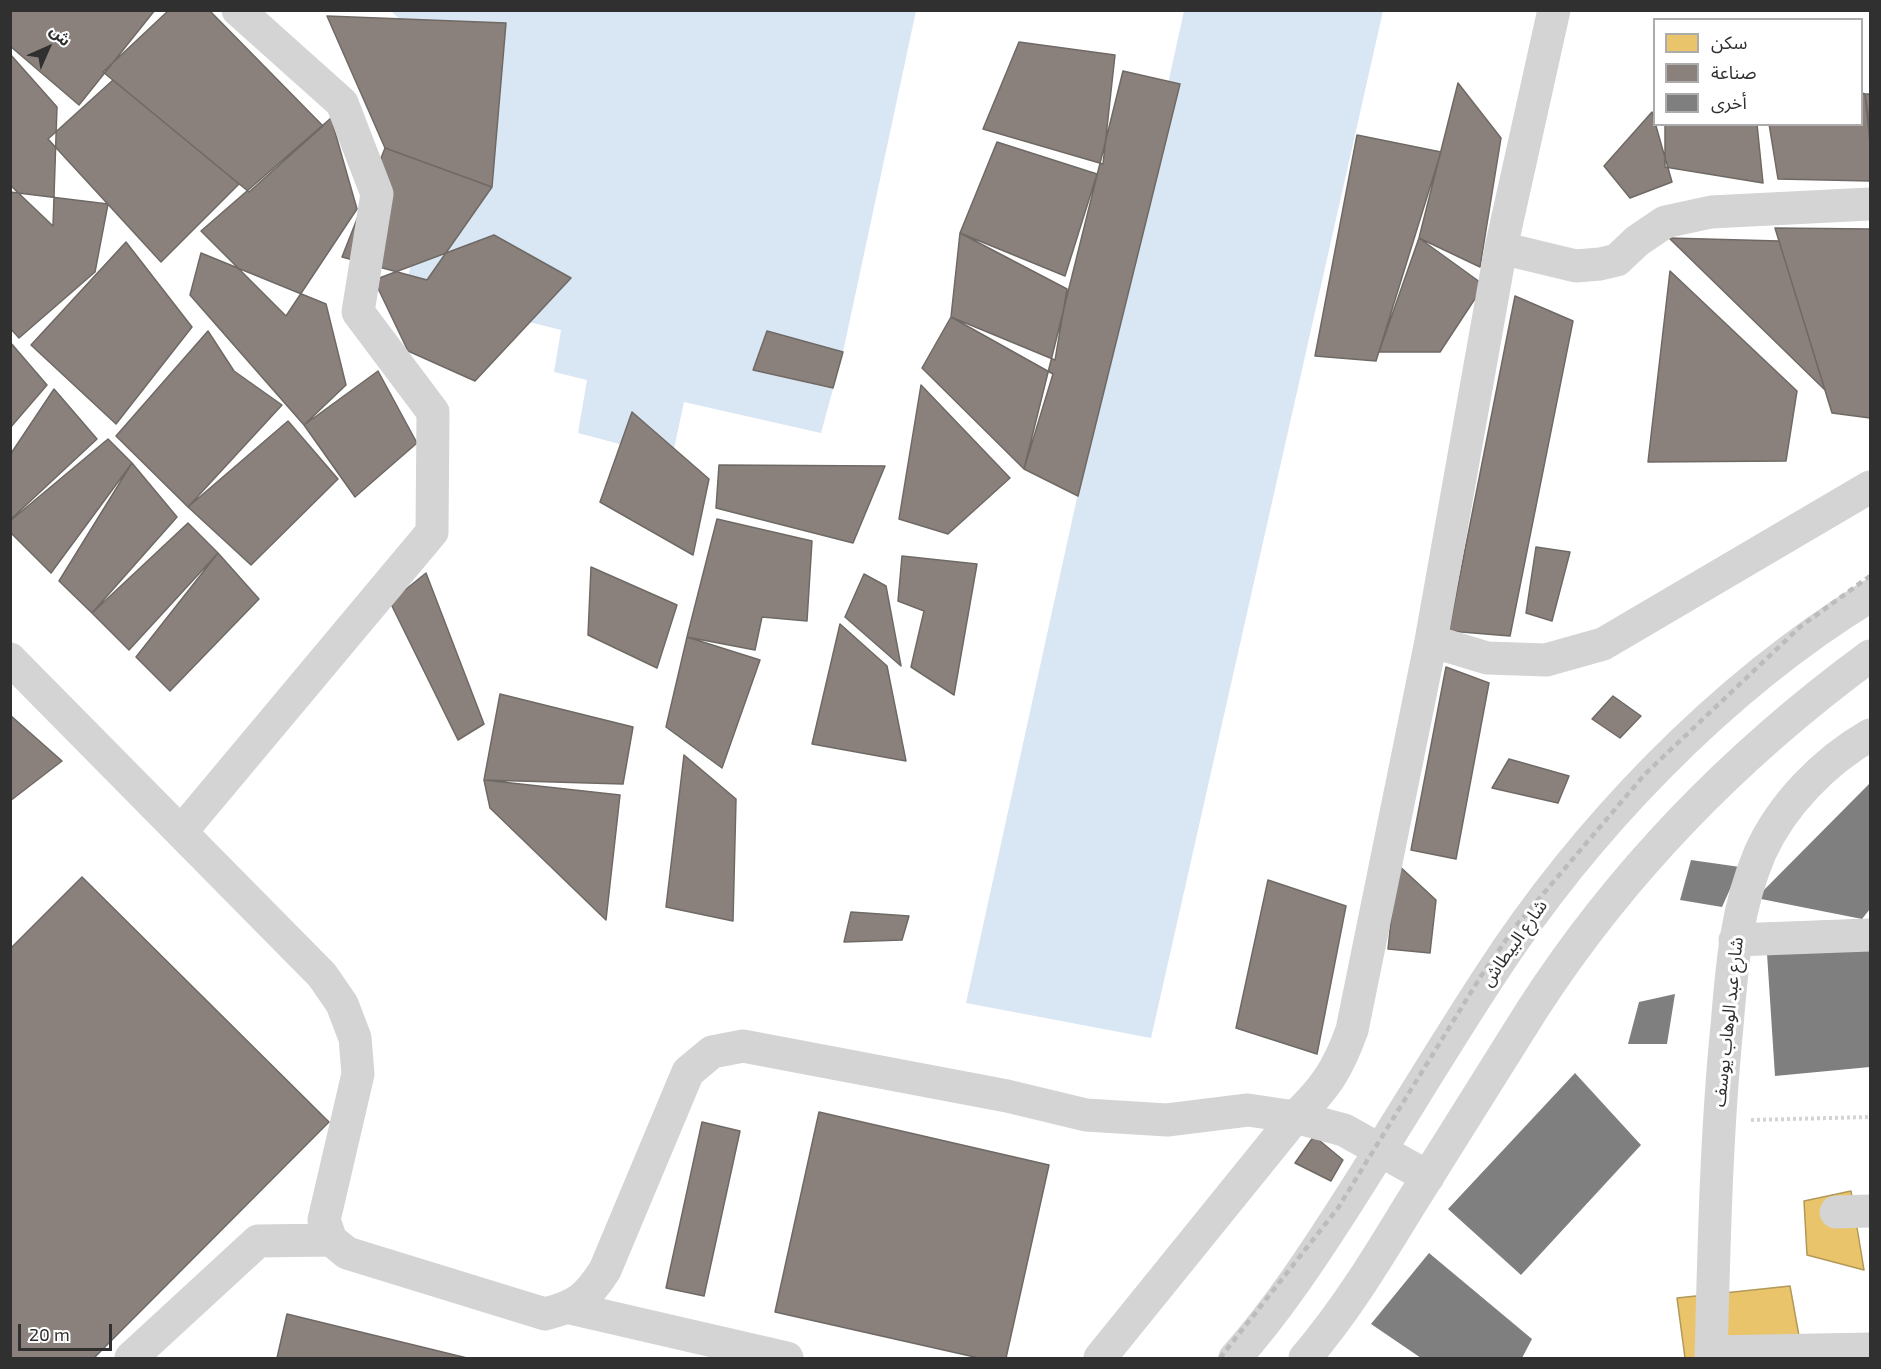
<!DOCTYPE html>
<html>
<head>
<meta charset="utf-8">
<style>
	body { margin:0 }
	#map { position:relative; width:1881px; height:1369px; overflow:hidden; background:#fff; font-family:"Exo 2","Noto Sans Arabic",sans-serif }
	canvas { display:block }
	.frame { position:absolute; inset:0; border:12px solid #303030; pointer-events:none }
	.legend { position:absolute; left:1653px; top:18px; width:210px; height:108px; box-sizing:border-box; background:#fff; border:2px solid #acacac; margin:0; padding:8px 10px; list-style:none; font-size:18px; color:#303030 }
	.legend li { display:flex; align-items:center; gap:12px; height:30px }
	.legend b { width:30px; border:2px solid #acacac }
	.north { position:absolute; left:18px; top:18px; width:60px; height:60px; -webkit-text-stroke:4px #fff; paint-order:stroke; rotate:45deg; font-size:16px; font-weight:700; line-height:24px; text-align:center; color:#303030 }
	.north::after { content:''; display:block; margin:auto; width:21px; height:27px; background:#303030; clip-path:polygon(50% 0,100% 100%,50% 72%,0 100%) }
	.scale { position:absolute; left:18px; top:1324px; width:94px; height:27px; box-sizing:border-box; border:3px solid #303030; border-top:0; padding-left:8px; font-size:18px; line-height:21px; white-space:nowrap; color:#303030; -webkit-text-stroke:4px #fff; paint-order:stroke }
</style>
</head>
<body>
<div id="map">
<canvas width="1881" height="1369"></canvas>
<div class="frame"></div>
<ul class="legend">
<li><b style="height:16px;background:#e9c46a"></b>سكن</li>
<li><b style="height:16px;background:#8a817c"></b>صناعة</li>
<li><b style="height:16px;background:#7f7f7f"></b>أخرى</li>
</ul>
<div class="north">ش</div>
<div class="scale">20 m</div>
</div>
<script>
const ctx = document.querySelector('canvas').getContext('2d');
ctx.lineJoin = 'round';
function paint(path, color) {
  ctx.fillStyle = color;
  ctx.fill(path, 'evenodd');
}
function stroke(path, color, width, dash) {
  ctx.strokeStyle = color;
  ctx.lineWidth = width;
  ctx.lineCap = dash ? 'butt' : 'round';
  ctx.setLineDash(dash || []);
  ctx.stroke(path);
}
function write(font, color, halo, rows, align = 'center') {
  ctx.font = font + ' "Exo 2","Noto Sans Arabic",sans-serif';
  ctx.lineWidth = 6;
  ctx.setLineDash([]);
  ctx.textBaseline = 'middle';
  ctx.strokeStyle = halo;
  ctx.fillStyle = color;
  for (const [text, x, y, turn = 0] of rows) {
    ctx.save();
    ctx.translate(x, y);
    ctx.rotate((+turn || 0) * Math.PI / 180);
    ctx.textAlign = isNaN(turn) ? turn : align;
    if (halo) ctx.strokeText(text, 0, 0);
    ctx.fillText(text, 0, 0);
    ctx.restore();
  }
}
paint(new Path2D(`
	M391 11H916L843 352 767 331 752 370 833 389 821 433 684 402 672 458 578 433 587 380 554 372 561 330 405 291 453 72Z
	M1184 11H1383L1151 1038 966 1003Z`), '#d9e6f4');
const homes = new Path2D(`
	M1851 1191 1864 1270 1807 1255 1804 1201Z
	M1790 1286 1803 1358H1685L1677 1298Z`);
paint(homes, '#e9c46a');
stroke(homes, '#b29859', 1.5);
const industry = new Path2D(`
	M10 10H155L79 105 10 46Z
	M169 10H209L323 126 249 192 103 72Z
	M327 16 506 23 492 187 385 148Z
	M1019 42 1115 55 1103 164 983 129Z
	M10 54 57 107 53 226 10 185Z
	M1123 71 1180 84 1078 496 1024 469Z
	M113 80 239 184 161 262 48 139Z
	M1458 83 1501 138 1480 267 1419 238Z
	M1862 93 1865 94 1870 143V181L1778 179 1769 124H1862Z
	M1865 94H1870V128Z
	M1652 112 1672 182 1630 198 1604 166Z
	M331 118 357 209 286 316 201 231Z
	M1665 124H1757L1763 183 1665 167Z
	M1357 135 1441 152 1376 361 1315 356Z
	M997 142 1097 174 1065 276 960 233Z
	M385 148 492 187 427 280 342 257Z
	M10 192 108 204 95 272 19 338 10 328Z
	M1775 228 1870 229V418L1832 413Z
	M960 233 1067 289 1055 360 951 317Z
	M494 235 571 278 475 381 408 351 374 280Z
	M1419 238 1484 285 1440 352H1379Z
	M1669 238 1779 241 1825 390Z
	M126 242 192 327 116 424 31 345Z
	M201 253 326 304 346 385 304 425 190 295Z
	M1670 271 1797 391 1786 461 1648 462Z
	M1515 296 1573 321 1510 636 1449 631Z
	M951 317 1053 374 1024 469 922 368Z
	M208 331 234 371 282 405 188 507 116 436Z
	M767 331 843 352 833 388 753 370Z
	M10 342 47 385 10 428Z
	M378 371 417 443 355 497 304 425Z
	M921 385 1010 478 948 534 899 519Z
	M54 389 97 439 10 520V455Z
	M632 412 709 479 693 555 600 502Z
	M288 421 338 479 251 565 188 507Z
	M108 439 132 463 51 573 10 532V521Z
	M132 463 177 517 92 613 59 581Z
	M719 465 885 466 853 543 716 508Z
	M717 519 812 541 807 621 762 617 755 650 687 637Z
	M188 523 218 553 129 650 92 613Z
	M1536 547 1570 552 1552 621 1526 613Z
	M218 553 259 599 170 691 136 657Z
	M902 556 977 564 954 695 911 667 924 611 898 601Z
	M591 567 677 605 657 668 588 635Z
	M426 573 484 724 458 740 390 602Z
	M864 574 886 586 901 666 845 617Z
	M840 624 887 666 906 761 812 744Z
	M687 637 760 660 722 768 666 727Z
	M1446 667 1489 683 1456 859 1411 850Z
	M500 694 633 727 623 784 484 780Z
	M1613 696 1641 716 1620 738 1592 719Z
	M10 715 62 761 10 801Z
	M684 755 736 799 733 921 666 907Z
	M1509 759 1569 776 1558 803 1492 788Z
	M484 780 620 795 606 920 490 808Z
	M1397 864 1436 900 1430 953 1388 949Z
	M82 877 329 1122 94 1358H10V949Z
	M1268 880 1346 906 1317 1054 1236 1028Z
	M851 912 909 916 902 940 844 942Z
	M819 1112 1049 1165 1006 1358H979L775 1312Z
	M702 1122 740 1131 704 1296 666 1288Z
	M1314 1136 1343 1160 1331 1181 1295 1163Z
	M287 1314 467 1358H277Z`);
paint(industry, '#8a817c');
stroke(industry, '#6f6965', 1.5);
paint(new Path2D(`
	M1870 783V909L1862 919 1756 898Z
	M1691 860 1740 867 1722 907 1680 900Z
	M1870 919V1067L1775 1076 1765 923Z
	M1675 994 1667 1044H1628L1639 1002Z
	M1575 1073 1641 1145 1521 1275 1448 1209Z
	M1429 1253 1532 1339 1522 1358H1421L1371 1324Z`), '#7f7f7f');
stroke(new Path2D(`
	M1751 1120 1870 1117`), '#d4d4d4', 4, [3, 3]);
stroke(new Path2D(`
	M1501 248 1576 266 1600 264 1617 260 1637 241 1665 222 1711 212 1870 204
	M1431 641 1487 658 1546 660 1603 644 1870 487
	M10 659 322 975 342 1004 355 1038 358 1074 324 1220 331 1240 347 1253 545 1314C577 1306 587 1298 605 1270L688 1072 712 1052 743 1046 1007 1096 1086 1115 1167 1120 1248 1110 1295 1117 1344 1130 1428 1177
	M181 832 432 532 433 412 358 312 377 194 342 103 238 10
	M1735 940 1870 935
	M1836 1212 1870 1211
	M570 1308 787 1358
	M1711 1352 1870 1349
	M131 1358 258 1241 331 1240
	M1100 1358 1295 1117C1325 1089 1338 1069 1352 1030L1431 641 1501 248 1554 10
	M1235 1358C1277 1311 1313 1256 1347 1203 1395 1128 1440 1052 1489 977 1584 830 1720 688 1870 596
	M1305 1358C1344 1313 1377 1259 1408 1208 1449 1142 1490 1076 1532 1010 1621 872 1738 753 1870 656
	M1711 1358C1714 1247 1716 1137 1727 1026 1732 966 1736 909 1760 853 1782 804 1825 761 1870 735`), '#d4d4d4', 33);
stroke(new Path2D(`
	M1220 1358 1338 1208 1481 976 1515 927 1645 774 1800 627 1870 576`), '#bcbcbc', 4.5, [6, 4.5]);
write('18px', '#303030', '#fff', [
	["شارع البيطاش",1514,943,-55],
	["شارع عبد الوهاب يوسف",1728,1022,-84]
]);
</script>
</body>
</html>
